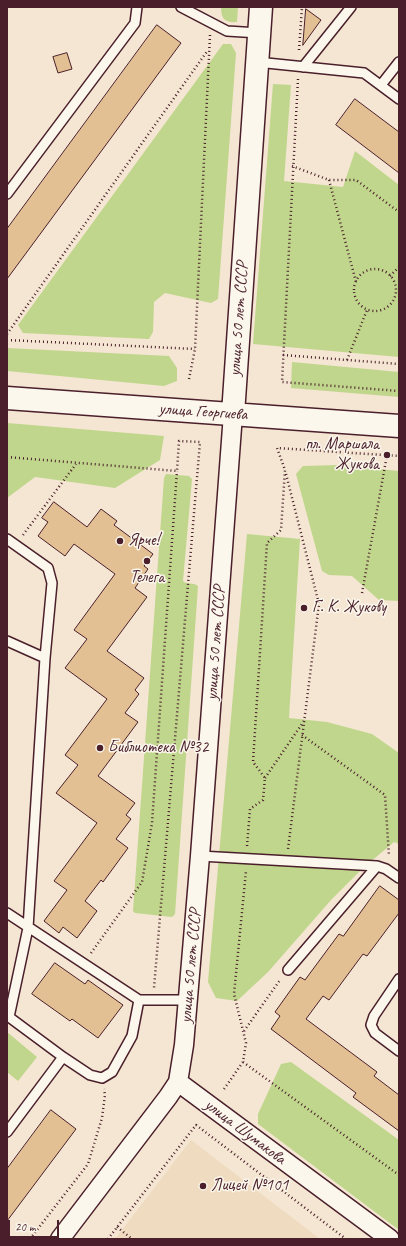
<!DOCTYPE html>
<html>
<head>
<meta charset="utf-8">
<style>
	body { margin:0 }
	#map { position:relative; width:406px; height:1246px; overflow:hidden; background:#f4e6d2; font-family:Caveat,sans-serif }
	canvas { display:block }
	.frame { position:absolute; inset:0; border:8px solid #4a1f2b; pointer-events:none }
	.scale { position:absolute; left:8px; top:1220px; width:51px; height:18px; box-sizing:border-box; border:2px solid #4a1f2b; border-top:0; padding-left:5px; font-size:12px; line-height:14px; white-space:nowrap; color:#4a1f2b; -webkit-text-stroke:3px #fbf7ec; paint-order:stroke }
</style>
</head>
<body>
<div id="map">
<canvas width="406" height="1246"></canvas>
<div class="frame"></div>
<div class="scale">20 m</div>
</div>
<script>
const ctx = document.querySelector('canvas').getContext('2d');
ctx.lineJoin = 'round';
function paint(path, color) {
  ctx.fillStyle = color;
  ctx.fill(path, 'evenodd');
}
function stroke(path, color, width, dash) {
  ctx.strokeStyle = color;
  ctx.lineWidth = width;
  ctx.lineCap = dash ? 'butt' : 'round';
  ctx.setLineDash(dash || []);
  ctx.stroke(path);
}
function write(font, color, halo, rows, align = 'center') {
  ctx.font = font + ' Caveat,sans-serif';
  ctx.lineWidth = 3;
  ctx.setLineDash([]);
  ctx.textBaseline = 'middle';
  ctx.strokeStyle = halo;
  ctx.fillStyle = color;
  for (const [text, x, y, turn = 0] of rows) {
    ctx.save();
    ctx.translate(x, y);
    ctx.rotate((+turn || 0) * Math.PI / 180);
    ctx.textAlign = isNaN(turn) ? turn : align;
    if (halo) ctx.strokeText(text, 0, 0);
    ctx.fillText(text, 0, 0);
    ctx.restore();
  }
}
paint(new Path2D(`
	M191 1140 320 1239H115Z`), '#efdbbf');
paint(new Path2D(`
	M221 7H238L237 22C225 23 221 19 221 7Z
	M223 44H231L236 53 218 299 211 303 165 293 154 302 153 332 149 339 23 333 18 325Z
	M273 84 291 85 284 181 343 187 355 151 399 185V357L253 344Z
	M7 348 169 356 177 368V381L164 386 7 371Z
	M292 362 399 372V397L291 388Z
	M7 423 164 436 160 460 115 488 35 477 7 498Z
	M338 465 399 471V601L379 600 352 576 329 575 322 571 296 474 303 466Z
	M166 474 189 476 192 479 183 581C187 585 193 582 198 586L175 914 172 917 135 913 133 911 164 478Z
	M247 534 300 539 289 718 327 722 372 734 399 753V844L394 842 363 868 331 900 268 972 237 1001 216 998 208 982Z
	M7 1032 37 1057 18 1081 7 1072Z
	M291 1062 399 1140V1230L258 1124V1114L281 1064Z`), '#c0d68c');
const building = new Path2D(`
	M306 9 321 20 303 45Z
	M157 25 181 43 7 279V229Z
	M67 53 72 69 58 73 53 57Z
	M355 99 399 132V173L336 125Z
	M54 502 87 527 101 509 117 521 114 525 153 554 144 566 148 569 135 588 147 597 107 651 144 678 135 690 139 694 125 713 138 722 98 776 135 803 126 815 131 819 116 839 128 848 103 882 101 880 85 901 97 911 77 938 63 927 59 933 44 921 67 890 54 881 97 823 56 793 78 765 65 755 107 699 65 668 87 639 74 630 115 574 74 544 65 556 38 536 48 522 42 518Z
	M380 886 399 900V913L367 956 363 954 329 1000 323 996 306 1019 377 1072 374 1076 399 1095V1131L353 1097 356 1093 271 1029 280 1016 275 1012 300 977 305 980 339 934 343 936Z
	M55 963 85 984 88 980 123 1005 98 1038 72 1019 70 1021 32 994Z
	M51 1110 76 1129 7 1221V1169Z`);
paint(building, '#e2c094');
stroke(building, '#4a1f2b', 1);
const lane = new Path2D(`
	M181 7 227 31 259 33
	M257 62 364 73 399 99
	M303 67 351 7
	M381 85 399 62
	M7 194 135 23 137 7
	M7 539 48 568 52 583 45 658
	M7 641 45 658 28 928 9 1017 63 1057
	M200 856 377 866 386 869 399 878
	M7 913 139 1000H187
	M288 970 377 866
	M399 979 374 1016 371 1025 375 1033 399 1051
	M7 1132 63 1057 90 1075 102 1078 112 1072 132 1036 139 1000`);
const street = new Path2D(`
	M178 1082 390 1239
	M60 1239 168 1097 178 1082 184 1045 200 856 233 414`);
const secondary = new Path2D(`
	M7 398 399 426
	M233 414 261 7`);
stroke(lane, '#4a1f2b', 12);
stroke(street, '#4a1f2b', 21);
stroke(secondary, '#4a1f2b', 25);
stroke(new Path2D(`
	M299 50 302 7
	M298 79 282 382 399 391
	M292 166 329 180H356L399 212
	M329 180 356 282
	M354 290a21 21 0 1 1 42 0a21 21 0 1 1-42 0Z
	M390 276 399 267
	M7 334 208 50
	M7 340 195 349
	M283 355 399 364
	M347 360 367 310
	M189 379 195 349 210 35
	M7 457 177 471 179 441 200 442 154 988
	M286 474 319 604 288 849
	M23 535 76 464
	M362 593 387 455
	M302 735 385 795 389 856
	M265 778 304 721
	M247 846 250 809 263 800 265 778 253 762 267 543 281 530 285 470 277 448 399 456
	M91 953 142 882 152 823 177 471
	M244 1031 280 980
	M243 1062 399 1175
	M224 1089 243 1062 246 1043 234 994 246 871
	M117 1227 132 1239
	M30 1239 88 1164 102 1118 105 1095 104 1089
	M108 1239 196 1125 346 1239`), '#4a1f2b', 2.5, [1, 3]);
stroke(lane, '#fbf7ec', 9);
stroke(street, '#fbf7ec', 18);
stroke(secondary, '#fbf7ec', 22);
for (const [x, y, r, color] of [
	[387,455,4,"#4a1f2b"],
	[120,541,4,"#4a1f2b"],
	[147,561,4,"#4a1f2b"],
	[304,608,4,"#4a1f2b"],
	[100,748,4,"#4a1f2b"],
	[203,1186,4,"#4a1f2b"]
]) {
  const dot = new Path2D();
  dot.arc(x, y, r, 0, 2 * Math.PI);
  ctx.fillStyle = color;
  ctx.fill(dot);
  stroke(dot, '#fbf7ec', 1.5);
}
write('17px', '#4a1f2b', '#fbf7ec', [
	["улица 50 лет СССР",239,319,-86],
	["улица Георгиева",203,412,4],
	["улица 50 лет СССР",216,643,-86],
	["улица 50 лет СССР",191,966,-85],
	["улица Шумакова",245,1132,37]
]);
write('17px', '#4a1f2b', '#fbf7ec', [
	["пл. Маршала",379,445,"right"],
	["Жукова",379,465,"right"],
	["Ярче!",128,541],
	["Телега",147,578,"center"],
	["Г. К. Жукову",312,608],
	["Библиотека №32",108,748],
	["Лицей №101",211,1186]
], 'left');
</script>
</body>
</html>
